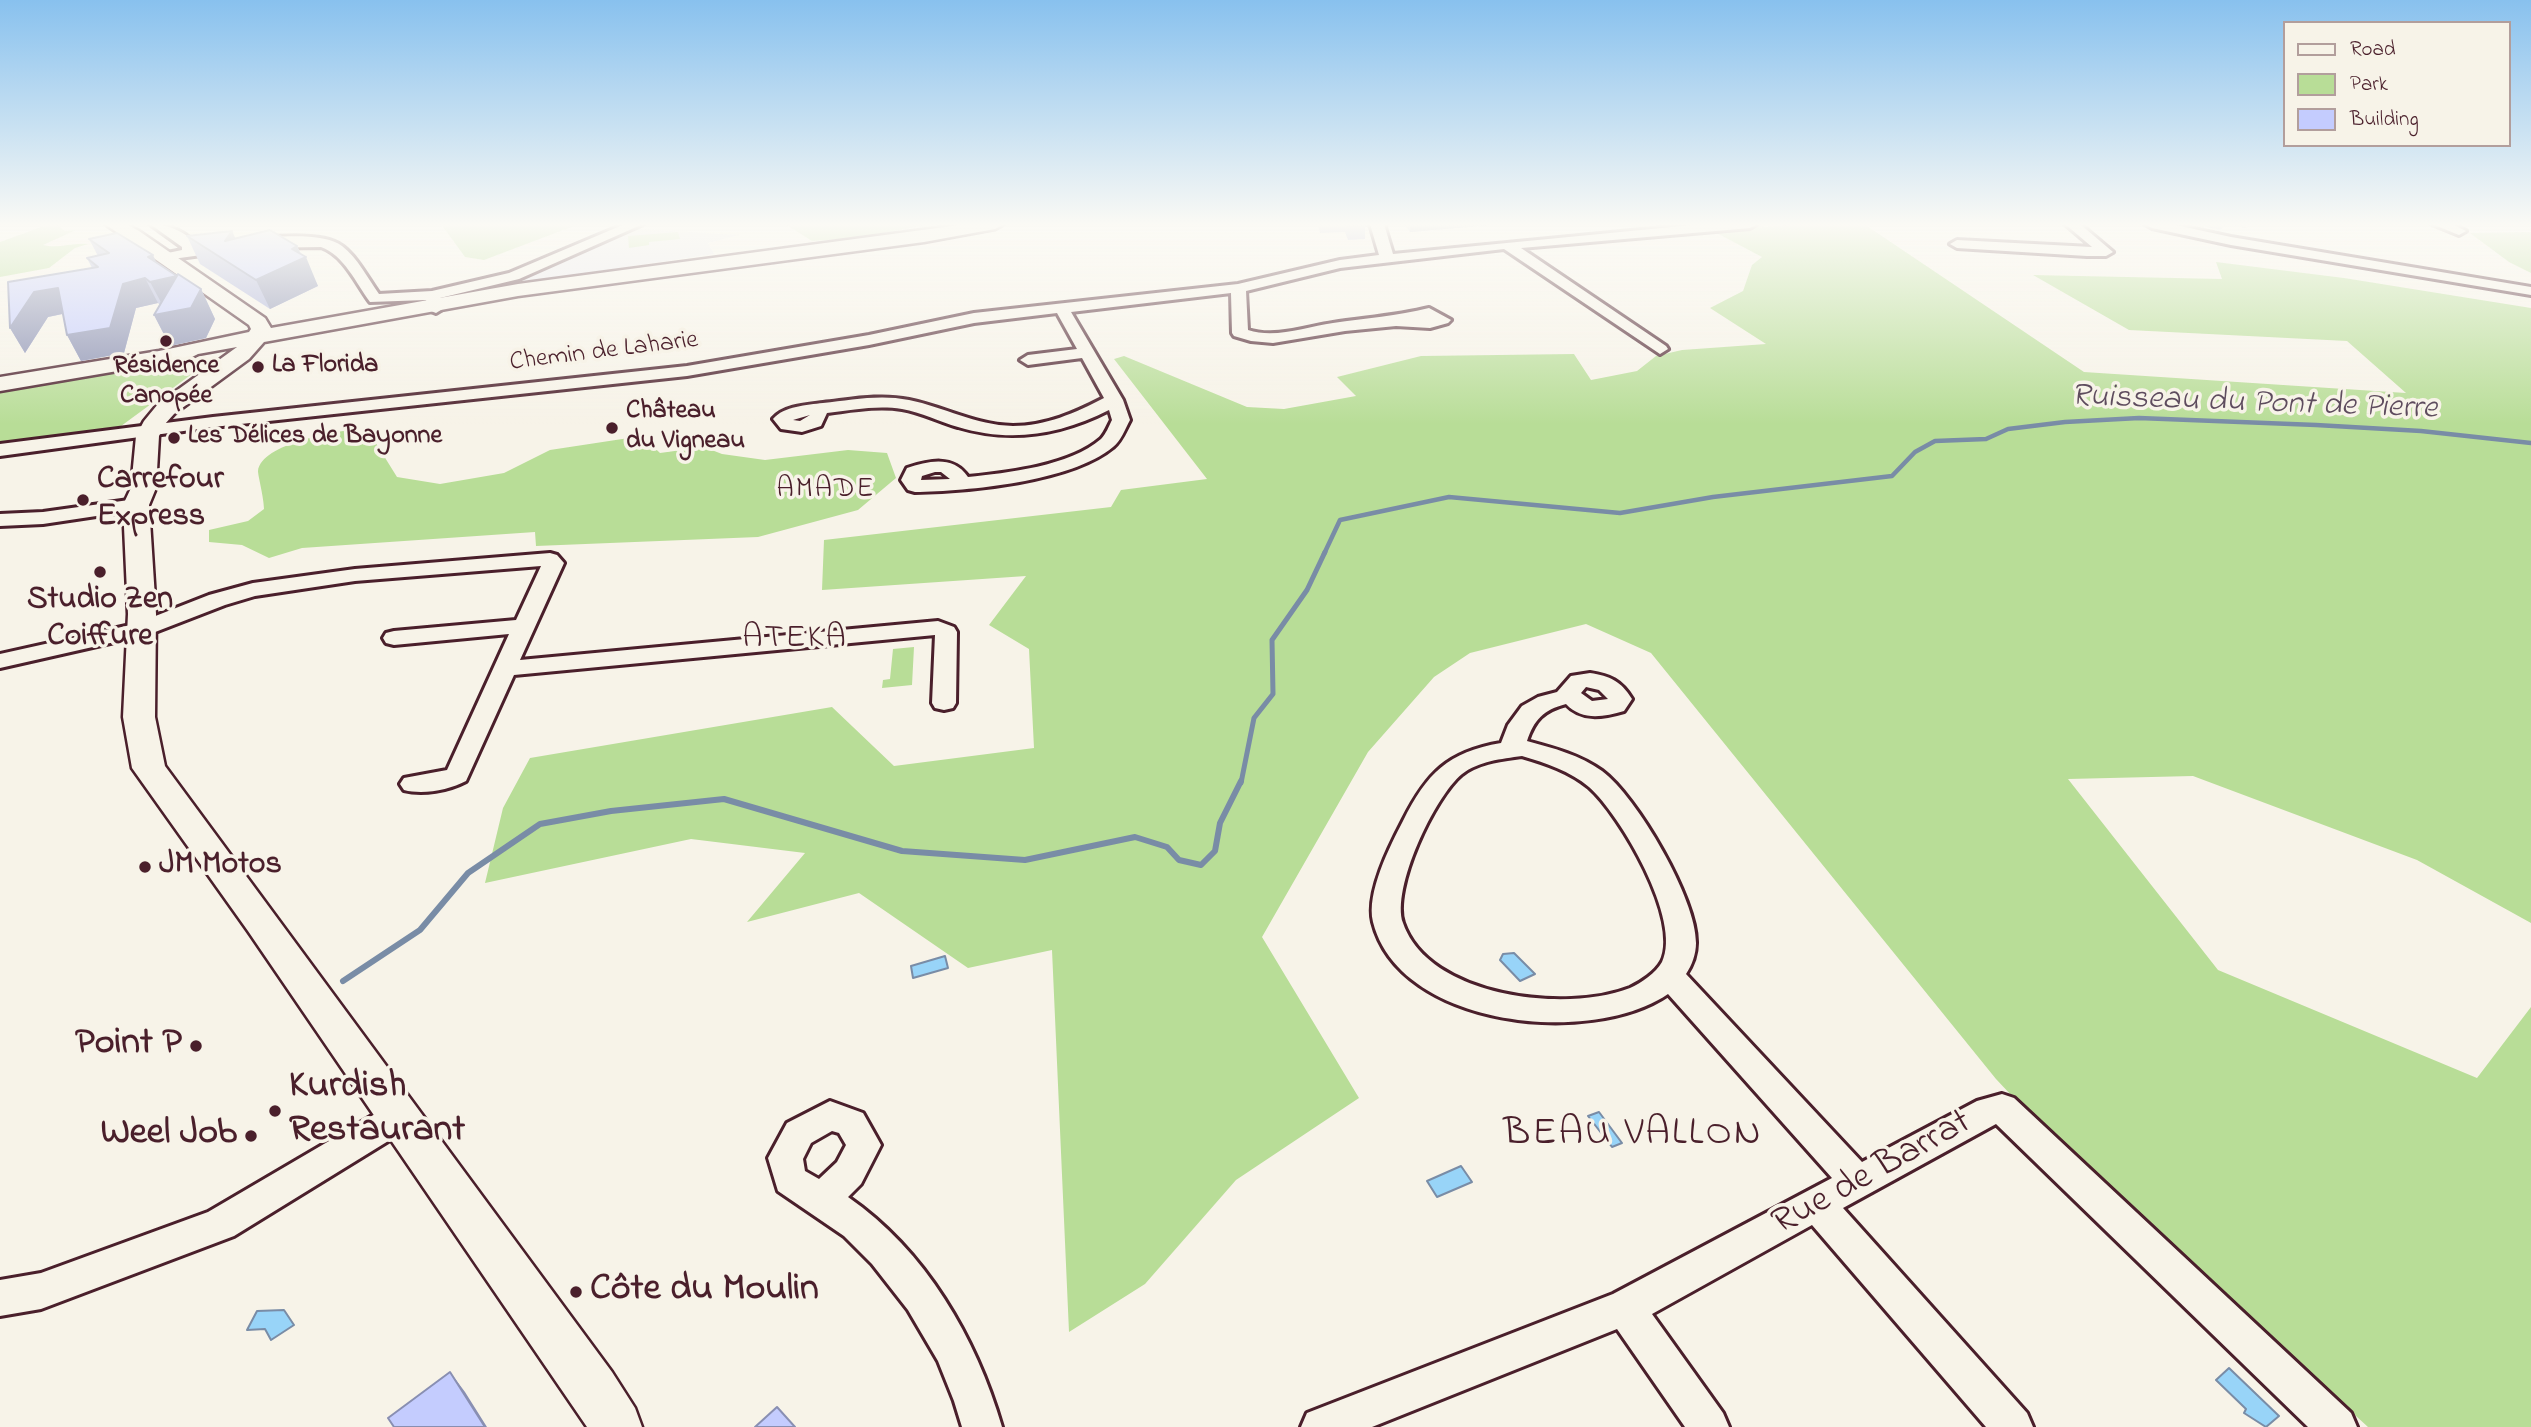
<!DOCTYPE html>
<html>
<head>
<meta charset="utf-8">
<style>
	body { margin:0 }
	#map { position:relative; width:2531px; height:1427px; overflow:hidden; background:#f7f3e8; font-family:"Indie Flower",sans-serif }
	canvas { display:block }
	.legend { position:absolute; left:2283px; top:21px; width:228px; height:126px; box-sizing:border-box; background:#f7f3e8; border:2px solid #b29e9c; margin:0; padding:9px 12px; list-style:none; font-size:21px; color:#4a1f2b }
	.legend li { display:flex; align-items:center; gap:14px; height:35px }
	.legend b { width:35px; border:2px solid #b29e9c }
</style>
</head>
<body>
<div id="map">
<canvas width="2531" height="1427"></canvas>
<ul class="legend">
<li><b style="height:9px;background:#f7f3e8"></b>Road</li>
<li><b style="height:19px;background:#b8dd97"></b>Park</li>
<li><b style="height:19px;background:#c4ccfe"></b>Building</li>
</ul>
</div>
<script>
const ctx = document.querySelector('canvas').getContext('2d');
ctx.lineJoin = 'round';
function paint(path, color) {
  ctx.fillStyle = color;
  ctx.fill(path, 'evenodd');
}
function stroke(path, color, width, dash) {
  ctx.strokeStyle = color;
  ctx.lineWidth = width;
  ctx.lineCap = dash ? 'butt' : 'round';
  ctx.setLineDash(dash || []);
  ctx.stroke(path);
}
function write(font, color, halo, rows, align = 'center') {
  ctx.font = font + ' "Indie Flower",sans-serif';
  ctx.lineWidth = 7;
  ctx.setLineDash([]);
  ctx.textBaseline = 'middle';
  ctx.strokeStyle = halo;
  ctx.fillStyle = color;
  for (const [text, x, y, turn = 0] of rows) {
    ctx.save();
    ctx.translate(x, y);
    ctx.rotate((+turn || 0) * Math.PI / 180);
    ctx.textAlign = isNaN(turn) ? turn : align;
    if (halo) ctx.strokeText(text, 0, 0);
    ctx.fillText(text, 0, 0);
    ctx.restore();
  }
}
paint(new Path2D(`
	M639 229 739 235 708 243 714 254 525 282 516 279 629 230Z`), '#e8e7ef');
paint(new Path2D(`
	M441 224H579L484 260 465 257Z
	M785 224H931L855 238 812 241Z
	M1801 224H1864L2084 372 2406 393 2347 341 2129 330 2033 275 2222 279 2216 262 2344 278 2531 308V923L2417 860 2193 776 2068 779 2218 970 2477 1078 2531 1007V1427H2368L2044 1130 1996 1079 1651 653 1586 624 1470 653 1434 677 1368 752 1262 937 1359 1098 1236 1180 1145 1284 1069 1332 1052 950 968 968 859 893 747 922 805 853 691 839 485 883 503 808 530 758 832 707 894 766 1034 748 1029 649 989 625 1026 576 822 590 824 540 1111 507 1121 490 1207 479 1114 359 1124 356 1247 407 1284 409 1356 396 1337 377 1421 356 1574 354 1591 380 1637 371 1656 356 1682 350 1766 344 1710 308 1743 291 1752 265 1762 257 1713 231Z
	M47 225H57L65 231 76 230 43 245C59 249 72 242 88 244L75 248 49 268 0 277V242Z
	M678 232 680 239 649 242V245L629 248 628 236Z
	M2531 232V273L2509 262 2470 233Z
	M199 364 196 371 117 429 0 445V388L86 373Z
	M357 429 374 440 397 477 440 484 504 473 550 450 642 436 660 453 704 447 722 454 765 460 848 450 887 453 896 478 858 510 758 537 536 546 535 532 302 548 269 558 242 545 209 542V530L248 521 264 509C264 498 258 476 258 471 262 443 335 432 357 429Z
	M914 647 912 685 882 688 883 680 890 679 893 649Z`), '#b8dd97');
const water = new Path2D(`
	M1514 953 1535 974 1520 981 1500 960 1503 954Z
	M945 956 948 968 913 978 911 966Z
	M1599 1112 1622 1143 1612 1147 1588 1116Z
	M1461 1166 1472 1182 1437 1197 1427 1181Z
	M284 1310 294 1325 271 1340 265 1329 247 1330 257 1311Z
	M2229 1368 2279 1416 2266 1427 2244 1413 2246 1409 2216 1380Z`);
paint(water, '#98d4f8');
stroke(water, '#798ca6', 2);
stroke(new Path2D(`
	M1324 554 1340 520 1449 497 1620 513 1713 497 1892 476 1915 452 1935 441 1986 439 2008 429 2065 422 2139 418 2316 425 2421 431 2531 443`), '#798ca6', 4.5);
stroke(new Path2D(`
	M1241 783 1254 718 1273 694 1272 640 1307 590 1325 552`), '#798ca6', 5);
stroke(new Path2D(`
	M343 981 420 930 468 873 540 824 611 811 724 799 902 851 1025 860 1135 837 1167 847 1179 860 1201 865 1215 851 1220 823 1241 781`), '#798ca6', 6);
const minor = new Path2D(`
	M150 224C166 224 190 232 196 247 228 242 317 226 342 246 358 258 368 279 379 294L432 291 509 273 625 224H643L519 279 440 298 444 308 436 313 431 311 426 300 370 302C356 283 344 255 321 247L252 248 158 261V255L182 250V247Z
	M1370 224H1384L1393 254 1703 224H1757L1750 228 1521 248 1666 346 1668 349 1660 354 1504 249 1340 268 1246 291 1248 330C1275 339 1306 327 1333 323 1366 318 1397 316 1429 308L1451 320 1448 323 1430 328 1396 326 1345 331 1273 343 1251 341 1234 336 1232 333 1231 293 1071 312 1123 400 1130 420C1125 429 1121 441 1113 447 1071 482 968 491 915 492L908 490 901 480 907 468C929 461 953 455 968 477 1007 473 1070 466 1101 439 1106 434 1109 426 1112 420L1109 410C1060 435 1011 443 958 427 940 422 921 412 902 409 877 405 852 410 827 413L821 426 802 432 781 429 773 419C784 406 807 405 823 403 851 400 880 394 909 400 944 407 975 425 1013 426 1046 426 1075 413 1104 398L1082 358 1028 365 1020 360 1028 355 1077 349 1057 313 974 323 869 345 687 376 213 427 0 456V444L213 417 687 366 869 335 974 313 1238 284 1340 260 1379 255ZM810 415 800 421 793 420ZM935 472H941L950 479 921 480 922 476Z
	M2065 224H2080L2113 252 2106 256H2087L1957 248 1950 244 1957 240 2092 247Z
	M2145 224H2171L2231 237 2531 287V295L2231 245 2152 228Z
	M2432 224H2452L2466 231 2459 235Z
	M136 499 143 501 146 505 143 509 43 524 0 526V514L43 512Z
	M550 553 557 555 564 563 520 660 938 621 954 627 957 632 956 703 953 708 944 710 935 708 932 703 935 635 514 675 466 781C449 790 423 795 404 790L400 784 404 778 447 770 509 634 394 645 386 643 383 638 386 633 394 631 516 620 541 566 355 581 255 596 225 605 150 634 0 668V654L135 624 209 595 253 583 355 569Z
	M1590 673C1610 676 1621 681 1632 699L1624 711C1603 717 1582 721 1566 704 1543 710 1534 720 1527 741 1553 748 1580 755 1602 771 1637 797 1697 900 1696 943 1696 954 1692 965 1686 974L1862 1162 1977 1101 2002 1094 2014 1098 2351 1413 2357 1427H2308L1996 1124 1843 1208 2027 1413 2033 1427H1986L1812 1225 1652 1314 1723 1413 1729 1427H1685L1617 1329 1372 1427H1301L1307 1413 1613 1294 1832 1178 1668 994C1591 1047 1399 1027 1373 922 1366 893 1390 846 1403 821 1427 773 1448 752 1501 743L1508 725 1522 706 1538 697 1557 692 1571 676ZM1586 687 1599 690 1608 699 1592 701 1581 693ZM1522 756C1546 763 1570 771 1589 787 1620 814 1683 921 1662 962 1656 973 1641 983 1630 988 1567 1013 1429 998 1403 923 1391 889 1434 797 1462 774 1479 761 1501 759 1522 756Z
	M830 1101 863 1113 881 1145 861 1184 848 1197C926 1251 976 1338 1002 1427H962L954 1401 938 1361 908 1310 872 1264 844 1236 778 1191 768 1158 787 1123ZM832 1131 839 1133 846 1145 837 1162 819 1179 805 1171 803 1159 811 1143Z
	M399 1103 411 1107 416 1117 411 1127 234 1236 41 1309 0 1316V1280L41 1273 208 1212 387 1107Z`);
const major = new Path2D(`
	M105 224H126L139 231 265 318 271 328 518 284 967 224H1004L995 229 924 242 518 296 264 342 249 359 174 414 165 424 159 436 156 488 149 505 156 614 155 717 165 766 612 1372 635 1408 642 1427H587L248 931 132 768 123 717 128 614 123 505 131 488 136 436 144 421 158 404 237 347 198 354 188 359 0 391V377L159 351 249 332 251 329 249 325Z`);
stroke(minor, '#4a1f2b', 6);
stroke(major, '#4a1f2b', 5);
paint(minor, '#f7f3e8');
paint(major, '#f7f3e8');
paint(new Path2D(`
	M1318 224H1365V239L1348 240 1345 232 1320 233Z
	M1404 224H1502L1410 232Z
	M2196 224H2226L2220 230Z
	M2229 224H2250L2245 228Z
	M232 231 235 238 297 246 318 286 270 309 200 264 187 236Z
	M89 239 156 262 177 276 201 289 215 319 206 338 170 346 154 315 160 305 158 303 136 308 124 353 81 361 67 335 63 314 48 317 25 353 10 328 92 268 87 258 98 256Z`), '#a9afda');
paint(new Path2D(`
	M1410 224H1502L1410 232Z
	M232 231 244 259 238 269 225 241Z
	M297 246 302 259 306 257 318 286 270 309 256 280Z
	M153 255 164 279 177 276 163 306 150 282 148 257Z
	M145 278 158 303 136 308 124 353 81 361 67 335 123 284Z
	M58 288 71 312 48 317 25 353 10 328 34 292Z
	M201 289 215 319 206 338 170 346 154 315Z
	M450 1372 465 1392 487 1427H485Z`), '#898fb2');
const building = new Path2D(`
	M1347 224H1365L1366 226H1348Z
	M270 230 297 246 292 249 306 257 256 280 187 236 232 231 225 241Z
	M117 233 153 255 148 257 177 276 150 282 145 278 123 284 110 328 67 335 58 288 34 292 10 328 8 282 98 267 87 258 109 253 89 239Z
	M178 274 201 289 191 308 154 315Z
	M450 1372 485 1427H394L388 1418Z
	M777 1407 795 1427H755Z`);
paint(building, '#c4ccfe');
stroke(building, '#898fb2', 2);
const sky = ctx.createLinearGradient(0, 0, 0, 424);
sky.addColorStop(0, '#88c1ee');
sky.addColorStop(0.53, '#fbfaf5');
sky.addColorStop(1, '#fbfaf500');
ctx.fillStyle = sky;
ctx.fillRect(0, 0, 2531, 424);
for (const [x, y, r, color] of [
	[166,341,7,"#4a1f2b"],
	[258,367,7,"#4a1f2b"],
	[612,428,7,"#4a1f2b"],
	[174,438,7,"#4a1f2b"],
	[83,500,7,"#4a1f2b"],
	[100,572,7,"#4a1f2b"],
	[145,867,7,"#4a1f2b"],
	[196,1046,7,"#4a1f2b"],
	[275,1111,7,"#4a1f2b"],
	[251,1136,7,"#4a1f2b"],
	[576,1292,7,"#4a1f2b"]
]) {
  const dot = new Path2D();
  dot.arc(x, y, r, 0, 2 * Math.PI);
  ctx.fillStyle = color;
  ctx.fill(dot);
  stroke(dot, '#f7f3e8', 2.5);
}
write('26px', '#4a1f2b', '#f7f3e8', [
	["Chemin de Laharie",604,353,-7]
]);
write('bold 26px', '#4a1f2b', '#f7f3e8', [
	["La Florida",272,367],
	["Résidence",166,368,"center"],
	["Canopée",166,398,"center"],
	["Château",626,413],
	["du Vigneau",626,443],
	["Les Délices de Bayonne",188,438]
], 'left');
ctx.letterSpacing = '2px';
write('28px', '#4a1f2b', '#f7f3e8', [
	["AMADE",826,491]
]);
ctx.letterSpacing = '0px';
write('bold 32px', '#4a1f2b', '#f7f3e8', [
	["Carrefour",97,482],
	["Express",97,519],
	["Studio Zen",100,602,"center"],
	["Coiffure",100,639,"center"],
	["JM Motos",159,867]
], 'left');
write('italic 33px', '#5e4c5e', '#f7f3e8', [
	["Ruisseau du Pont de Pierre",2254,405,2]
]);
ctx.letterSpacing = '2px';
write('33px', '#4a1f2b', '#f7f3e8', [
	["ATEKA",795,641]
]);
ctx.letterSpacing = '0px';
write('bold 38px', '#4a1f2b', '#f7f3e8', [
	["Point P",182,1046],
	["Kurdish",289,1089,"left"],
	["Restaurant",289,1133,"left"],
	["Weel Job",237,1136],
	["Côte du Moulin",590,1292,"left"]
], 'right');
write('38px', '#4a1f2b', '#f7f3e8', [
	["Rue de Barrat",1873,1175,-29]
]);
ctx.letterSpacing = '2px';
write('40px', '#4a1f2b', '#f7f3e8', [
	["BEAU VALLON",1633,1136]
]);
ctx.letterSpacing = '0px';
</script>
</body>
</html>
